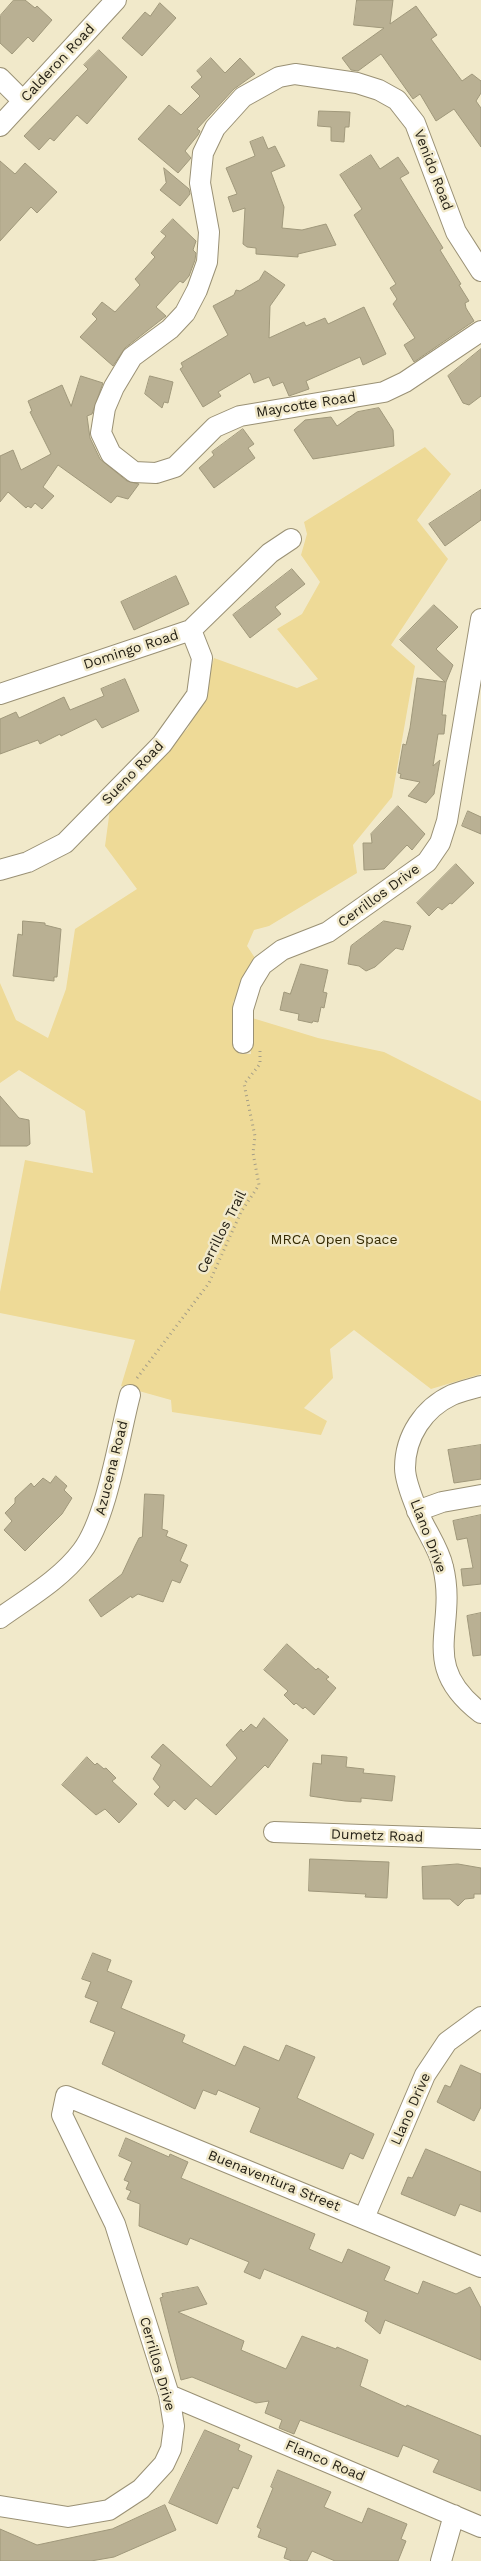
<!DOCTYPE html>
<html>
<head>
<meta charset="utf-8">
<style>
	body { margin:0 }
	canvas { display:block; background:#f1e9ca }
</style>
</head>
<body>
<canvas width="481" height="2561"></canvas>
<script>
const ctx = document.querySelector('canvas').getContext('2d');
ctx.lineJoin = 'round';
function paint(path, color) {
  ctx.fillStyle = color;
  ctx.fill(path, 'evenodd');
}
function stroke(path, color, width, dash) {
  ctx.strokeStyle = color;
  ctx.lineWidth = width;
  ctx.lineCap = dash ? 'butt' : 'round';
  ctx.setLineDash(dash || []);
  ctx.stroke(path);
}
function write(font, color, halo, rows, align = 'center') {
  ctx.font = font + ' "Work Sans",sans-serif';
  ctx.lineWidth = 5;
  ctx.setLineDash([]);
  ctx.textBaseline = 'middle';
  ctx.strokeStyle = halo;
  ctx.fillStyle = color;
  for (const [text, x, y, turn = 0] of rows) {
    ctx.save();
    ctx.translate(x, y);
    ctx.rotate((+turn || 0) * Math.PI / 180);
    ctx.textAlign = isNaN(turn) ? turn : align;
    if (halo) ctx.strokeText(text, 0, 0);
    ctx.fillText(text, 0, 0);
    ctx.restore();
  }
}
paint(new Path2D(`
	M425 447 451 474 417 520 448 559 391 645 415 666 392 797 353 845 357 873 269 926 254 930 247 946 257 961 233 1002 239 1054H251L249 1017 318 1038 384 1052 481 1101V1374L431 1389 354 1330 330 1349 333 1378 304 1408 327 1421 321 1435 172 1412 171 1400 121 1386 135 1340 0 1313V1292L25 1160 93 1173 85 1111 19 1070 0 1083V983L16 1020 48 1038 66 989 75 929 137 889 105 846 110 809 188 728 202 697 214 658 297 688 318 679 277 629 302 614 320 582 301 555 307 534 304 522Z`), '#eeda97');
const building = new Path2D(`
	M14 0H25L35 8 37 6 52 20 33 42 28 37 12 54 0 43V16Z
	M357 0H393L390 24 416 6 437 35 431 39 462 81 472 74 481 81V93L476 101 481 108V147L454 109 436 121 420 94 413 99 381 54 358 71 351 70 342 58 384 28 354 25Z
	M160 3 176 18 142 56 122 38 145 12 150 16Z
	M99 50 127 77 87 124 77 115 54 141 50 138 39 150 24 136 88 69 84 65Z
	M211 58 225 73 240 58 255 74 234 89 197 129 200 131 198 135 185 151 191 158 178 173 138 139 169 105 181 115 200 96 191 87 202 77 197 71Z
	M319 111 350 112 349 127H345L344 142 331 141V127L318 126Z
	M263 137 268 149 275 146 285 166 271 172 284 207 282 228 302 230 326 224 336 245 298 254V257L256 254V248L247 247 243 244 245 208 233 212 228 197 237 194 226 168 255 156 250 142Z
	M371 155 380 169 398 157 409 173 400 178 443 248 440 250 461 284 459 285 469 301 465 303 466 308 474 321 414 362 404 345 415 338 393 304 397 299 390 288 396 284 354 215 362 209 340 175Z
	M0 161 15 174 25 163 57 192 37 213 31 207 0 241Z
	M164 168 189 189 190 194 180 206 160 190 166 183Z
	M173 219 196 241 193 250 196 253 195 260 189 276 183 283 180 281 156 307 166 316 125 348 113 366 80 337 97 319 92 314 102 302 115 312 140 285 135 279 155 257 151 253 166 236 161 232Z
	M265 271 285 285 270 306 269 338 304 322 306 326 325 318 328 324 364 307 386 354 363 365 360 357 306 381 309 389 289 396 283 382 273 386 269 377 254 383 250 373 218 392 221 396 203 407 180 369 183 367 181 363 228 335 213 306 234 295 236 290 240 291 259 280Z
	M481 349V396L469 405 463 403 448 376Z
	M81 376 103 383 92 414 87 416 90 438 100 459 127 481 139 484 128 499 117 496 111 503 58 465 43 487 54 496 42 509 35 503 31 508 28 506 26 508 8 492 0 502V456L13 450 21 470 51 454 30 412 32 411 28 401 62 385 71 406Z
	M150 376 173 382 168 403 164 402 162 408 145 394Z
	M379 408 393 430 394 446 313 459 294 430 305 420 331 417 337 426 357 412Z
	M243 429 254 444 248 448 255 458 214 488 199 468 214 455 212 452Z
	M481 490V520L445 546 429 524Z
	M292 569 305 584 275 607 281 614 250 638 233 615Z
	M176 576 189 604 134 630 121 602Z
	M434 605 458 627 436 649 453 665 446 682 442 715H446L444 734H438L433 766 440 760 434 794 426 803 408 796 420 782 400 778 401 774 398 773 403 744 406 745 410 728 417 678 445 682 400 640Z
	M125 679 139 711 102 728 96 719 61 736 60 734 40 744 38 740 0 754V719L16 712 19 718 64 697 70 710 104 696 101 689Z
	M398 806 425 834 412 850 407 845 384 869 364 870 363 843H372L371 834Z
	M468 811 481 817V834L462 826Z
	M456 864 474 883 452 904 450 903 442 910 438 907 429 916 417 903Z
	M23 921 45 923V925L61 929 57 977H54V981L13 976 18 934 22 935Z
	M384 921 411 926 403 950 396 948 375 967 366 971 359 966 348 964 351 946Z
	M301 964 328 970 323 992 327 993 324 1008 321 1007 318 1022 313 1021 312 1023 298 1020 299 1014 280 1010 284 992 290 994Z
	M0 1096 19 1118 29 1120 30 1144 27 1146H0Z
	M481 1445V1479L454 1483 448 1450Z
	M56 1476 67 1486 64 1490 72 1498 62 1514 25 1551 4 1530 12 1521 5 1513 15 1503V1498L31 1483 34 1487 43 1478 50 1483Z
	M145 1494 164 1495 162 1529 168 1531 166 1536 187 1545 180 1561 188 1565 180 1583 172 1580 163 1602 138 1594 132 1598 131 1596 101 1617 89 1600 122 1574 135 1546 139 1538 142 1537Z
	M481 1515V1584L463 1586 461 1569 473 1568 467 1538 457 1540 453 1521Z
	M481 1613V1655L473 1656 467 1616Z
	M287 1644 316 1670 318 1668 329 1677 326 1679 336 1688 314 1715 305 1707 303 1709 296 1703 294 1705 284 1695 288 1691 264 1670Z
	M264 1718 288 1740 268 1768 265 1765 216 1815 196 1798 185 1810 174 1800 168 1807 154 1794 160 1787 153 1779 161 1765 151 1757 163 1744 211 1787 237 1758 226 1745 241 1729 243 1732 251 1724 256 1728Z
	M322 1755 347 1757 346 1767 364 1769 363 1773 395 1776 392 1801 361 1798V1802L345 1801 310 1796 313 1763 321 1764Z
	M87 1757 95 1765 97 1763 104 1769 106 1768 116 1778 112 1781 137 1804 119 1823 105 1809 96 1815 62 1785Z
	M310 1859 389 1862 387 1898 365 1897 366 1894 309 1891Z
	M458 1864 481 1868V1894H474V1898L465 1899 458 1906 450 1899H423L422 1867Z
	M93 1953 111 1960 107 1971 132 1981 121 2008 185 2035 182 2042 235 2066 244 2046 279 2061 286 2045 315 2057 297 2098 374 2134 363 2159 350 2153 343 2169 250 2132 260 2108 218 2090 216 2095 203 2090 195 2109 102 2064 115 2032 90 2022 98 2002 85 1997 91 1982 82 1979Z
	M461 2065 481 2074V2107L474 2121 437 2102 445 2085 450 2087Z
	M126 2138 169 2157 170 2154 188 2162 181 2178 315 2234 309 2249 342 2263 348 2249 390 2267 384 2280 418 2294 423 2281 456 2294 470 2287 481 2308V2360L385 2320 380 2334 365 2321 368 2312 264 2269 260 2279 244 2272 249 2262 190 2238 187 2245 139 2226 140 2204 127 2199 131 2191 126 2189 129 2182 124 2180 132 2162 119 2156Z
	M426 2149 481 2172V2212L460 2204 455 2216 401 2194 408 2177 412 2178Z
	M198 2287 207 2304 178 2312 244 2341 241 2350 286 2369 302 2336 336 2349 337 2347 368 2360 360 2386 406 2407 407 2405 481 2436V2491L433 2472 439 2460 403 2445 398 2457 300 2420 294 2434 279 2428 282 2420 265 2413 269 2401 256 2403 192 2377 181 2380 160 2298 163 2297 162 2294Z
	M205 2430 240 2445 238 2450 252 2456 238 2489 233 2487 217 2524 169 2503Z
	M278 2470 331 2492 324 2507 362 2523 368 2508 407 2524 401 2539 406 2541 398 2561H335L312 2551 307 2561H292L284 2558 287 2548 258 2537 261 2529 257 2527 273 2488 271 2487Z
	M165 2505 176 2530 114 2557 91 2561H0V2529L37 2545 112 2529Z`);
paint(building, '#b9b093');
stroke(building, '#a0987b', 1);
const minor = new Path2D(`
	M0 78 23 101
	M0 126 116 0
	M481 271 456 232 415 123 397 100 379 90 357 83 295 74 279 77 243 97 215 128 203 153 200 183 209 232 207 262 197 290 185 313 170 329 132 357 114 387 105 408 101 433 111 454 134 472 156 473 175 467 215 427 240 416 384 392 405 382 481 331
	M0 694 191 630 270 553 291 539
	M0 870 28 862 65 843 162 744 197 695 202 658 191 630
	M243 1043V1009L251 983 262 965 282 950 328 932 427 862 440 843 447 821 481 619
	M481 1386C472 1389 461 1391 452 1395 424 1408 405 1436 405 1468 405 1480 413 1500 418 1512 425 1530 439 1548 443 1567 458 1628 417 1664 481 1713
	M417 1511 442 1502 481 1495
	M0 1618C28 1598 61 1579 82 1551 107 1518 119 1437 130 1395
	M274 1832 481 1839
	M364 2218 425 2075 447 2042 481 2017
	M169 2395 481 2527
	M0 2506 68 2517 109 2510 141 2489 164 2464 171 2449 174 2426 169 2395 115 2224 62 2115 66 2096 481 2267
	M441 2561 454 2515`);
stroke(minor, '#9a9175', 22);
stroke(new Path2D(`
	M137 1378 209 1283 241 1212 259 1185 253 1153 255 1136 244 1084 260 1064V1051`), '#a59e87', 3, [1, 4]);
stroke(minor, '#fff', 20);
write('14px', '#252116', '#f1e9ca', [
	["Calderon Road",58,63,-47],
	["Venido Road",433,170,69],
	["Maycotte Road",306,405,-9],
	["Domingo Road",131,650,-18],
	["Sueno Road",133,773,-46],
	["Cerrillos Drive",379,896,-36],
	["Cerrillos Trail",222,1232,-63],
	["Azucena Road",112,1468,-76],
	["Llano Drive",428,1536,69],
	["Dumetz Road",377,1836,2],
	["Llano Drive",411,2109,-66],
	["Buenaventura Street",274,2181,22],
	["Cerrillos Drive",157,2364,74],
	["Flanco Road",325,2461,23]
]);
write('14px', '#352a00', '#f1e9ca', [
	["MRCA Open Space",334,1240]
]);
</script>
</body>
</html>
